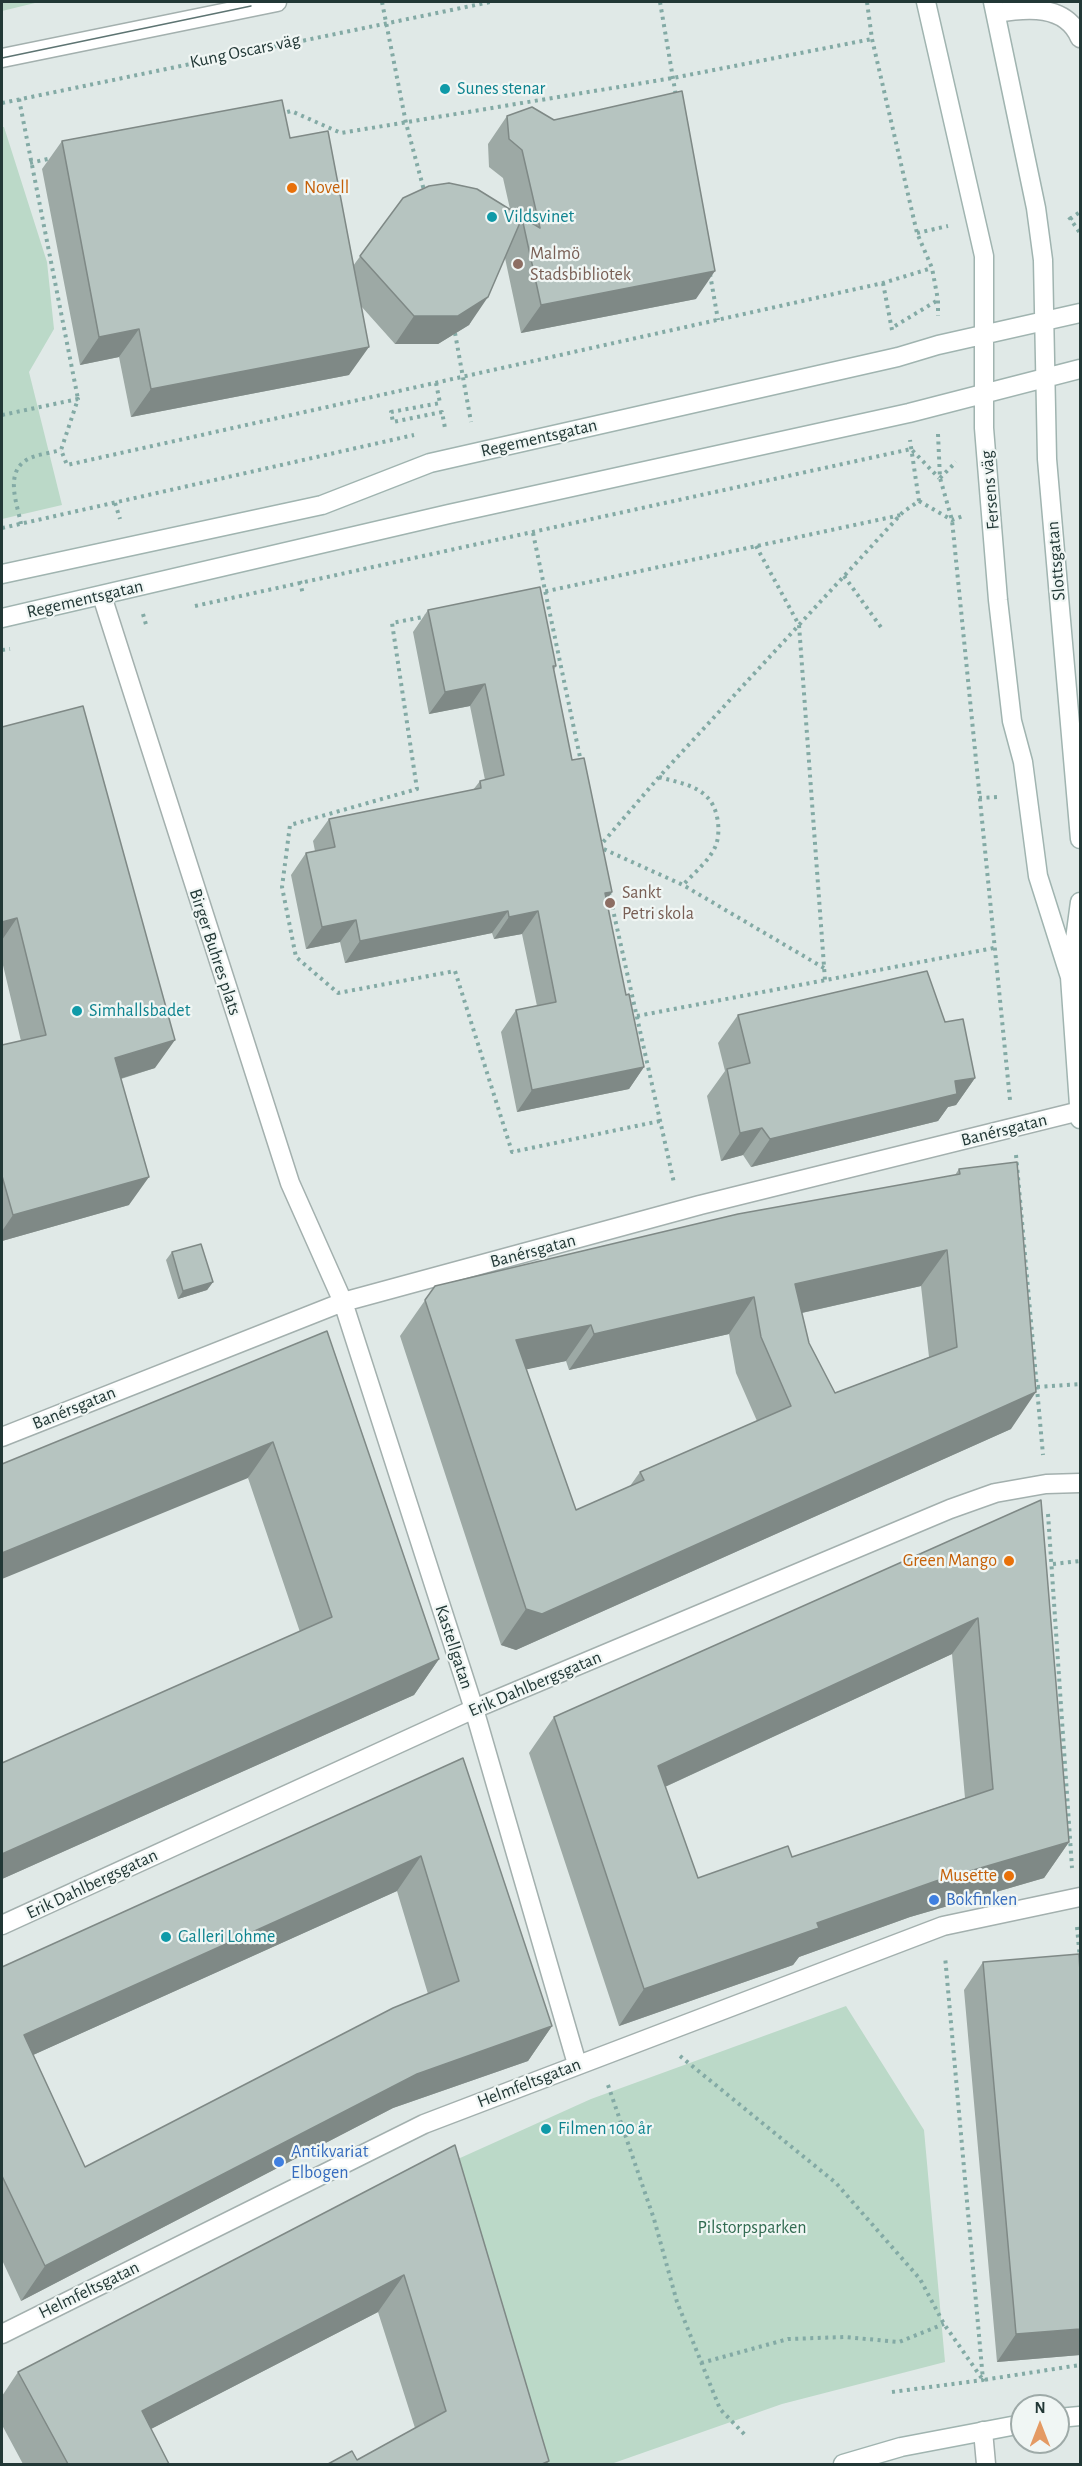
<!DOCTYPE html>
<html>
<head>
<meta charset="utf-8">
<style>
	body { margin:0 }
	#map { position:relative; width:1082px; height:2466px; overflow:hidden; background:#e0e9e7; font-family:"Alegreya Sans",sans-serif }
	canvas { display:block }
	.frame { position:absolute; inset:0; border:3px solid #223836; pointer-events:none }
	.north { position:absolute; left:1010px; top:2394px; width:60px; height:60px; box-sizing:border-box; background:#f0f6f4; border:2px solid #9eaaa8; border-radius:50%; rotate:0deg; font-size:16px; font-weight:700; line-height:24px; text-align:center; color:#223836 }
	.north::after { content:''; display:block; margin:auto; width:21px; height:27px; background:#e49a63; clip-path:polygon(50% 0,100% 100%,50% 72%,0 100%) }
</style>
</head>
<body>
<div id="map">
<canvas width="1082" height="2466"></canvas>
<div class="frame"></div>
<div class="north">N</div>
</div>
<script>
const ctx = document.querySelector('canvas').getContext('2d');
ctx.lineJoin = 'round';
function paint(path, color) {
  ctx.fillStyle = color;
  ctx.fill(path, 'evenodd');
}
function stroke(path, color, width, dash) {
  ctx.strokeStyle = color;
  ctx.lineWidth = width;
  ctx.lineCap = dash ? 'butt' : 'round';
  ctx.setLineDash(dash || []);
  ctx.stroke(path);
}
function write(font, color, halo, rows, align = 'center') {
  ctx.font = font + ' "Alegreya Sans",sans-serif';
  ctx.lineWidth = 4.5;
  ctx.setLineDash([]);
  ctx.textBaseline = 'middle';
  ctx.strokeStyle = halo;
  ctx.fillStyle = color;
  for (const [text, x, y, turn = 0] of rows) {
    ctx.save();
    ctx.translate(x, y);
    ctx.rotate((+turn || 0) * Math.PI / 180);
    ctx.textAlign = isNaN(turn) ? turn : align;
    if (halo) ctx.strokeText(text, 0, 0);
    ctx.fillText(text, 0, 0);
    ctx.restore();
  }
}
paint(new Path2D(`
	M2 2H39L2 11Z
	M2 127H4L47 262 54 329 29 372 62 505 2 519Z
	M846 2006 924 2130 945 2362 782 2404 611 2464H523L449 2163 591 2099Z`), '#bbd9c8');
const lane = new Path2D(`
	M997 13C1026 8 1066 4 1080 38`);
const street = new Path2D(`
	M2 58 277 2
	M102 596 290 1183 343 1302 474 1709 577 2064
	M2 1437 343 1302 700 1205 1080 1111
	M2 1925 474 1709 950 1509 995 1493 1046 1484 1080 1483
	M2 2334 424 2124 943 1926 1080 1897
	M983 2431 986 2464`);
const secondary = new Path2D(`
	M926 2 984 256V428L998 600 1012 721 1023 762 1038 876 1070 977
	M993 2 1036 208 1043 260 1047 459 1080 839
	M2 574 322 505 430 463 898 357 938 345 1080 313
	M2 618 449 514 909 413 1080 369
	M1080 902 1070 977 1080 1119
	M1058 2418 1080 2416
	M843 2464 901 2447 1022 2424`);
stroke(lane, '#a3b0ae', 21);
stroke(street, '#a3b0ae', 21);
stroke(secondary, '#a0b4b0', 21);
stroke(new Path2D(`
	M382 2 406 123 425 194
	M660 2 676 96
	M867 2 872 39 917 233 932 268 938 300V316
	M19 99 78 399
	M2 103 490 2
	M280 114 291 111 341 133 673 78 872 39
	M30 163 52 158
	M1069 217 1080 233
	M1070 219 1080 212
	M917 233 948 226
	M710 274 718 320
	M883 283 892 330
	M895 326 938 300
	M455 333 471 422
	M436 383 440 403 391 412 393 422 442 412 445 428
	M2 415 78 399 61 450 67 465 883 283 932 268
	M938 434 940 478 952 520 1010 1100
	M940 478 956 462
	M919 501 952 520 963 516
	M115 503 120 519
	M21 524C17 503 4 472 28 459 38 454 51 453 61 450
	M2 528 414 435
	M533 533 581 762
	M756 546 799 625 825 980
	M844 576 883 630
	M300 581 303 595
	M538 593 901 515
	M195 606 911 449 939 478
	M143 614 147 628
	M428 616 392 623 417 789 290 825 282 887 296 957 338 993 455 971 512 1152 660 1121
	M2 650 10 649
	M659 777C684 784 711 787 717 817 719 825 719 837 716 845 710 860 694 873 683 885
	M979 798 999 797
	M609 892 674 1183
	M824 968 683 885 599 847 659 777 903 512 919 501 910 440
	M637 1016 994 948
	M1016 1155 1043 1455
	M1037 1387 1080 1384
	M1048 1514 1072 1868
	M1053 1564 1080 1561
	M1077 1927 1080 1959
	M680 2056 836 2183 920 2279 944 2324 983 2380 1080 2365
	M608 2085 654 2219 677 2302 720 2409 745 2435
	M701 2363 788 2339 845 2337 899 2342 944 2324
	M892 2392 983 2380 945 1956`), '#83aaa5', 4, [3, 4.5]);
stroke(lane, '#fff', 18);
stroke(street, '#fff', 18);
stroke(secondary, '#fff', 18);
stroke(new Path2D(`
	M2 58 251 6`), '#5d7472', 1.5);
paint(new Path2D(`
	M507 116 696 299 521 333 505 258 469 325 438 344H395L361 306 349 375 131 417 119 357 80 365 42 169 62 141 290 138 353 266 403 198 510 209 503 178 489 167 488 144Z
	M428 610 556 666 554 670 572 760 606 900 626 995 644 1067 629 1089 517 1112 501 1032 516 1010 537 1006 522 934 494 939 492 933 345 963 340 942 306 949 291 875 306 853 315 851 313 841 329 819 473 790 480 781 485 780 470 706 429 714 413 632Z
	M2 727 155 1068 121 1079 129 1205 2 1241V1045L21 1041 2 961Z
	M738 1015 945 1022 975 1078 956 1105 948 1107 938 1121 751 1167 743 1155 721 1161 707 1096 725 1071 718 1043Z
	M959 1169 1011 1429 516 1650 501 1645 400 1336 435 1286 955 1175ZM921 1286 929 1357 835 1393 809 1343 802 1313ZM729 1334 736 1373 757 1421 640 1472 630 1486 576 1510 526 1369 566 1361 569 1370Z
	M172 1252 213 1282 207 1290 178 1299 166 1260Z
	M327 1331 439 1659 414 1695 2 1879V1763L300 1632 248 1478Z
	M1041 1500 1069 1842 1044 1878 910 1917 799 1957 793 1965 619 2026 529 1753 554 1717ZM952 1654 965 1798 792 1857 698 1878 665 1787Z
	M463 1758 552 2026 528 2061 393 2108 21 2301 2 2260V1967ZM397 1891 428 1994 85 2167 33 2055Z
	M983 1962 1080 1972V2355L997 2362 964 1990Z
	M455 2145 549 2461 547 2464H328L357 2460 415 2428 378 2312 151 2429 169 2464H23L2 2425V2396L18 2372Z`), '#9da9a5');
paint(new Path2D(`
	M715 271 696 299 521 333 541 305Z
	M488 297 469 325 438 344H395L414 316Z
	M139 329 119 357 80 365 99 337Z
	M369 347 349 375 131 417 151 389Z
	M485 684 470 706 429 714 445 692Z
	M612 892 597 914 605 893Z
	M508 911 492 933 345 963 360 941Z
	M538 911 522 934 494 939 509 917Z
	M17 918 2 940V922Z
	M356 920 340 942 306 949 322 927Z
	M175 1040 155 1068 96 1086 115 1058Z
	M644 1067 629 1089 517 1112 532 1090Z
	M975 1078 956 1105 948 1107 938 1121 751 1167 770 1139 955 1081Z
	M762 1128 743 1155 721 1161 740 1133Z
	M149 1177 129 1205 2 1241V1231L13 1215Z
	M947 1250 921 1286 770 1320 795 1284Z
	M213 1282 207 1290 178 1299 183 1291Z
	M754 1297 729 1334 569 1370 594 1334Z
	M591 1325 566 1361 491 1377 516 1340Z
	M1036 1392 1011 1429 516 1650 501 1645 526 1609Z
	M273 1442 248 1478 2 1579V1553Z
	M978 1618 952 1654 632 1802 658 1766Z
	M439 1659 414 1695 2 1879V1854Z
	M1069 1842 1044 1878 910 1917 799 1957 793 1965 619 2026 644 1989 817 1923 936 1881Z
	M421 1856 397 1891 2 2069 24 2035Z
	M552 2026 528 2061 393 2108 21 2301 45 2266 417 2074Z
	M404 2275 378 2312 116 2447 142 2411Z
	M1080 2329V2355L997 2362 1016 2334Z`), '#7f8986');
const building = new Path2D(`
	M682 91 715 271 541 305 522 218 488 297 458 316H414L360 256 403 198 429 186 449 183 477 189 540 228 522 150 509 139 507 116 532 107 554 120Z
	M282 100 290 138 328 131 369 347 151 389 139 329 99 337 62 141Z
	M540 587 556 666H553L572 760 584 758 612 892 605 893 626 995 629 994 644 1067 532 1090 516 1010 556 1002 538 911 509 917 508 911 360 941 356 920 322 927 306 853 335 847 329 819 481 788 480 781 504 775 485 684 445 692 428 610Z
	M83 706 175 1040 115 1058 149 1177 13 1215 2 1176V1045L46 1035 17 918 2 922V727Z
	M927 971 945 1022 963 1019 975 1078 955 1081 957 1094 770 1139 762 1128 740 1133 727 1069 750 1063 738 1015Z
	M1017 1162 1036 1392 542 1614 526 1609 425 1300 435 1286 738 1214 960 1174 959 1169ZM947 1250 957 1347 835 1393 809 1343 795 1284ZM754 1297 761 1337 791 1406 640 1472 644 1480 576 1510 516 1340 591 1325 594 1334Z
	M201 1244 213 1282 183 1291 172 1252Z
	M327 1331 439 1659 2 1854V1763L332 1617 273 1442 2 1553V1464Z
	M1041 1500 1069 1842 936 1881 817 1923 819 1928 644 1989 554 1717ZM978 1618 993 1789 792 1857 788 1846 698 1878 658 1766Z
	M463 1758 552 2026 417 2074 45 2266 2 2176V1967ZM421 1856 459 1981 393 2008 85 2167 24 2035Z
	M1079 1954 1080 1972V2329L1016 2334 983 1962Z
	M455 2145 549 2461 542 2464H328L352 2451 357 2460 446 2411 404 2275 142 2411 169 2464H68L18 2372Z`);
paint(building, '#b6c4c0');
stroke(building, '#7f8986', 1.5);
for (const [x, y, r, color] of [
	[445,89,6,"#0f9aa8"],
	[292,188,6,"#e8710a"],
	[492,217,6,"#0f9aa8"],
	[518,264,6,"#8d6e63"],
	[610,903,6,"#8d6e63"],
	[77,1011,6,"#0f9aa8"],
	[1009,1561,6,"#e8710a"],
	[1009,1876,6,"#e8710a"],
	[934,1900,6,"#3f7fe0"],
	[166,1937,6,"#0f9aa8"],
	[546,2129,6,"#0f9aa8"],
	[279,2162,6,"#3f7fe0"]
]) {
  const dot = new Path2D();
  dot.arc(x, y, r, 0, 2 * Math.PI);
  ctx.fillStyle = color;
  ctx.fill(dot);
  stroke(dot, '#f0f6f4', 2);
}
write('18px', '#223836', '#f0f6f4', [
	["Kung Oscars väg",245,51,-12],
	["Regementsgatan",539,438,-13],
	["Fersens väg",990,490,-95],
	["Slottsgatan",1056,561,-95],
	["Regementsgatan",85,599,-13],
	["Birger Buhres plats",215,952,72],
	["Banérsgatan",1004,1130,-14],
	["Banérsgatan",533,1251,-15],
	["Banérsgatan",74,1408,-22],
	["Kastellgatan",454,1647,72],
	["Erik Dahlbergsgatan",535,1684,-23],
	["Erik Dahlbergsgatan",92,1884,-25],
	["Helmfeltsgatan",529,2083,-21],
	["Helmfeltsgatan",89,2290,-26]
]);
write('18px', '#0d838f', '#f0f6f4', [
	["Sunes stenar",457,89],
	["Vildsvinet",504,217],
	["Simhallsbadet",89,1011],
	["Galleri Lohme",178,1937],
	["Filmen 100 år",558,2129]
], 'left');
write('18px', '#c56008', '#f0f6f4', [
	["Novell",304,188,"left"],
	["Green Mango",997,1561],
	["Musette",997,1876]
], 'right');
write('18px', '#785e54', '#f0f6f4', [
	["Malmö",530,254],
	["Stadsbibliotek",530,275],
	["Sankt",622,893],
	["Petri skola",622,914]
], 'left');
write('18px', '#366cbe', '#f0f6f4', [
	["Bokfinken",946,1900],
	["Antikvariat",291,2152],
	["Elbogen",291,2173]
], 'left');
write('18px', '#316b51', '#f0f6f4', [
	["Pilstorpsparken",752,2228]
]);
</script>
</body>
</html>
